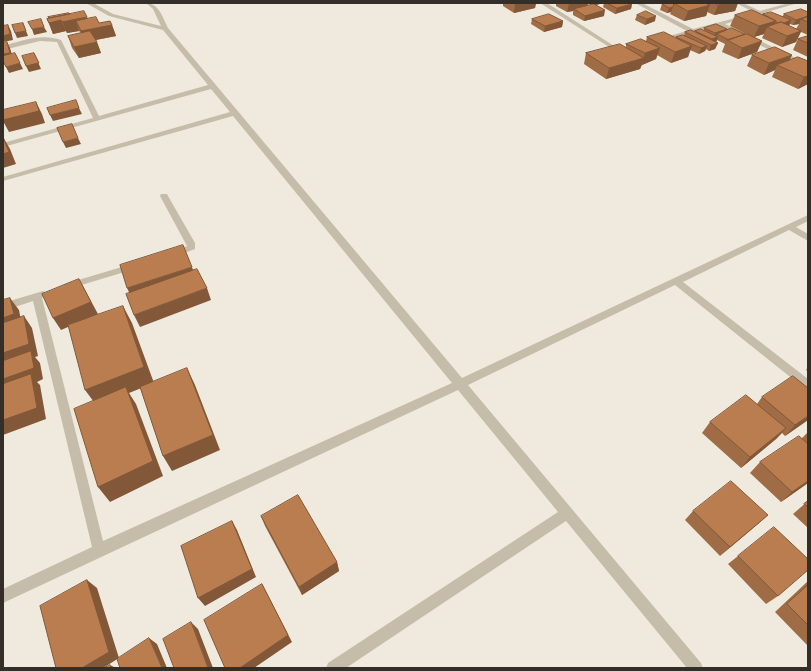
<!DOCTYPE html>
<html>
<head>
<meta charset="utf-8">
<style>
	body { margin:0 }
	#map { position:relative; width:811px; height:671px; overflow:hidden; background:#efeadd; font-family:"Work Sans",sans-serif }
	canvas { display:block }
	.frame { position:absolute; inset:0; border:4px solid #342e29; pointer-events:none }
</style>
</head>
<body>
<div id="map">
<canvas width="811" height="671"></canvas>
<div class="frame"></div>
</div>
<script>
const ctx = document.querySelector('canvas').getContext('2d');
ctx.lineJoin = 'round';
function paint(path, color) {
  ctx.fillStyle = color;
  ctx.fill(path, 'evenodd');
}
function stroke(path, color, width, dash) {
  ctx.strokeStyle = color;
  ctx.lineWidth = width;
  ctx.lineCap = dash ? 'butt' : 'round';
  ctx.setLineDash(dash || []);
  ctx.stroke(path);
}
paint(new Path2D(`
	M86 3H93L113 14 161 26 153 9 146 3C159 3 163 18 168 28L462 378 808 215V221L796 227 808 234V241L789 230 683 282 808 379V389L804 388 675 285 468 385 701 663 703 668H687L566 521 346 668H326L328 663 558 512 458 390 3 603V589L92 547 33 301 3 311V303L43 291 48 294 46 296 42 298 103 541 452 383 233 116 3 181V177L230 112 211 89 3 147V143L93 118 57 42 40 41 3 50V46C21 41 42 33 61 40L99 116 208 85 163 30 109 16Z
	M540 3H547L622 51 617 52Z
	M635 3H642L693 29 755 13 736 3H743L760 11 789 3H798L725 24 808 64V68L719 26 658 41V39L687 31Z
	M161 194H167L168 196 195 243V249L173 257 170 256 169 254 170 252 187 246 160 196Z
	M135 263 138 264 140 266 138 268 68 289 63 286 65 284Z`), '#c6bcaa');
paint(new Path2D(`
	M502 3H536L535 8 514 13 503 6V4Z
	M556 3H588V6L594 4 592 3H603L596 5 604 16 584 21 573 15V11L567 12 556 6Z
	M604 3H632L631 9 615 14 603 7Z
	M665 3H738L735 11 714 15 707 12 706 16 684 21 670 14 671 12 667 13 660 10 662 4Z
	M808 12V35L801 32 796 42 782 47 762 38 764 34 754 37 762 41 757 52 738 59 722 52 725 44 717 40 716 42 718 43 715 49 709 51 706 49 705 51 699 54 690 50 688 57 671 63 657 55 656 59 642 65 640 69 606 79 584 64 586 53 626 47V44L646 41 647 37 676 38V37L684 35 685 32H695V31L704 30V28L726 31 745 34H746L730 26 735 15 763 14 782 17 784 14ZM790 24 793 25 799 24 796 29 789 26Z
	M70 14 99 23 112 25 116 36 96 40 101 53 79 58 72 48 68 36 81 33 79 31 67 33 66 31 53 34 47 19Z
	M637 15 655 21 645 25 635 20Z
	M532 19 563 21 562 27 544 32 531 24Z
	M808 36V57L793 50 798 39Z
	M752 55 789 60 808 61V84L798 89 772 77 775 70 764 75 747 66Z
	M808 367V371L806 370Z
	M762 397 808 420 785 436 782 433 776 439 741 468 702 433 710 422 757 404Z
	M808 432V483L781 502 750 473 760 462 802 438Z
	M808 501V528L793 514Z
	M693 511 768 515 720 556 685 520Z
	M261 516 337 562 339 571 302 595 265 526Z
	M738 556 778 596 766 604 728 564Z
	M808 581V646L775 612Z`), '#a06c45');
paint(new Path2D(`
	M515 3H536L535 8 514 13Z
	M569 3H588L587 7 574 9 573 11 567 12Z
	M596 3H603L596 5Z
	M726 3H738L735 11 714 15 718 5Z
	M632 4 631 9 615 14 617 8Z
	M710 5 706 16 684 21 688 11Z
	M673 7 671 12 667 13 669 8Z
	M605 10 604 16 584 21 585 16Z
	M656 16 655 21 645 25 647 19Z
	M808 16 801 19 799 24 793 25 796 20Z
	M87 17 91 28 76 21 79 31 67 33 62 21Z
	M61 20 66 31 53 34 49 23Z
	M791 20 789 26 780 24Z
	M563 21 562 27 544 32 545 26Z
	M776 21 773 29 767 27 764 34 754 37 759 26Z
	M23 23 28 36 17 38 15 33Z
	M8 25 11 31 13 40 3 42V36Z
	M112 25 116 36 85 42 81 31Z
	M44 27 47 32 34 35 32 29Z
	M727 29 724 34H717L716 37 713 38 715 33Z
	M801 31 796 42 782 47 787 36Z
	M718 37 716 43 710 45 712 39Z
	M762 41 757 52 738 59 742 48Z
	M7 42 10 48 13 58 3 61V54Z
	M97 42 101 53 79 58 74 47Z
	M718 43 715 49 709 51 711 45Z
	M692 46 688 57 671 63 675 52Z
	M707 46 705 51 699 54 701 48Z
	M660 48 656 59 642 65 645 53Z
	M34 53 41 69 29 72 26 66Z
	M792 55 787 66 777 65 775 70 764 75 769 63Z
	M644 58 640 69 606 79 609 68Z
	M20 63 23 69 9 73 6 67Z
	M808 76V84L798 89 804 77Z
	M36 102 42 114 45 123 9 132 3 121V120Z
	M79 108 82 114 53 121 50 115Z
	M3 137 10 149 16 164 3 168Z
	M78 138 81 144 66 148 63 142Z
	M192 267 196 279 133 300 127 288Z
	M79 279 98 314 61 330 53 318Z
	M207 288 211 300 140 327 134 315Z
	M10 298 19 310 22 326 3 333V318Z
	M123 306 132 323 154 383 129 393 136 404 163 476 110 502 98 487 97 406 85 390Z
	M24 316 32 328 38 356 35 357 40 363 43 379 37 382 40 385 46 419 3 435V353Z
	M187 368 195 385 220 450 172 471 163 456Z
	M808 416V420L785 436 795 425Z
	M786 428 776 439 741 468 750 457Z
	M808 481V483L781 502 792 492Z
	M768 515 758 524 720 556 730 547Z
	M232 521 237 530 256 577 205 606 198 598Z
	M337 562 339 571 302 595 299 587Z
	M87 580 97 588 119 658 103 668H82Z
	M262 584 292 642 254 668H240Z
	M191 622 198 629 213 668H208Z
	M149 638 157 644 167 668H162Z
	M110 665 116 668H111Z`), '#825838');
const building = new Path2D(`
	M607 3H632V4L617 8Z
	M665 3H675H674L673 7 669 8 662 4Z
	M674 3H705L710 5 688 11Z
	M715 3H726L718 5Z
	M594 4 605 10 585 16 574 9Z
	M801 9 808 12V16L796 20 784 14Z
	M752 10 776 21 759 26 735 15Z
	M84 11 87 17 62 22 61 20 49 23 47 19Z
	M646 11 656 16 647 19 637 15Z
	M771 12 791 20 784 23 781 22 778 23 776 22V21L763 14Z
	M69 13 70 14 49 18 48 17Z
	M549 14 563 21 545 26 532 19Z
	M96 17 99 23 110 21 112 25 81 31 76 21Z
	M808 17V22L801 19Z
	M41 19 44 27 32 29 28 22Z
	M781 22 801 31 787 36 767 27Z
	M23 23 26 31 15 33 12 25Z
	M716 24 727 29 715 33 704 28Z
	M8 25 10 34 3 36V26Z
	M732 28 745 34 729 40 717 34Z
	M701 29 718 37 712 39 695 31Z
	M691 30 718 43 711 45 685 32Z
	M90 31 97 42 74 47 68 36Z
	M664 32 692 46 675 52 647 37Z
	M747 34 762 41 742 48 727 40Z
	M683 35 707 46 701 48 676 37Z
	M808 36V43L798 39Z
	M641 39 660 48 645 53 626 44Z
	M7 42 10 53 3 54V43Z
	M620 44 644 58 609 68 586 53Z
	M775 47 792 55 769 63 752 55Z
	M15 53 20 63 6 67 3 61V56Z
	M34 53 39 63 26 66 22 56Z
	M798 57 808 61V76L804 77 777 65Z
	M76 100 79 108 50 115 47 108Z
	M36 102 39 111 3 120V110Z
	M72 124 78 138 63 142 57 128Z
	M3 137 9 152 3 154Z
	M183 245 192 267 127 288 120 265Z
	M197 269 207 288 134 315 126 294Z
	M79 279 91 302 53 318 42 294Z
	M10 298 14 314 3 318V300Z
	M123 306 144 367 85 390 68 325Z
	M24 316 29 344 3 353V323Z
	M31 351 34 368 3 379V361Z
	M187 368 213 435 163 456 140 387Z
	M31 374 37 408 3 420V384Z
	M793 376 808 388V416L795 425 762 397Z
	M126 387 153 461 98 487 74 409Z
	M746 395 786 428 750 457 710 422Z
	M799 436 808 444V481L792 492 760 462Z
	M731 481 768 515 730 547 693 511Z
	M298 495 337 562 299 587 261 516Z
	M808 501V507L804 504Z
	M232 521 252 569 198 598 181 546Z
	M774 527 808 559V570L778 596 738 556Z
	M87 580 109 652 82 668H56L40 606Z
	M262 584 288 635 240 668H225L204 620Z
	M808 585V625L787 604Z
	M191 622 208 668H174L163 639Z
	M149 638 162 668H120L117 659Z
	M110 665 111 668H104Z`);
paint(building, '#ba7d50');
stroke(building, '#825838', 1);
</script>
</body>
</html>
